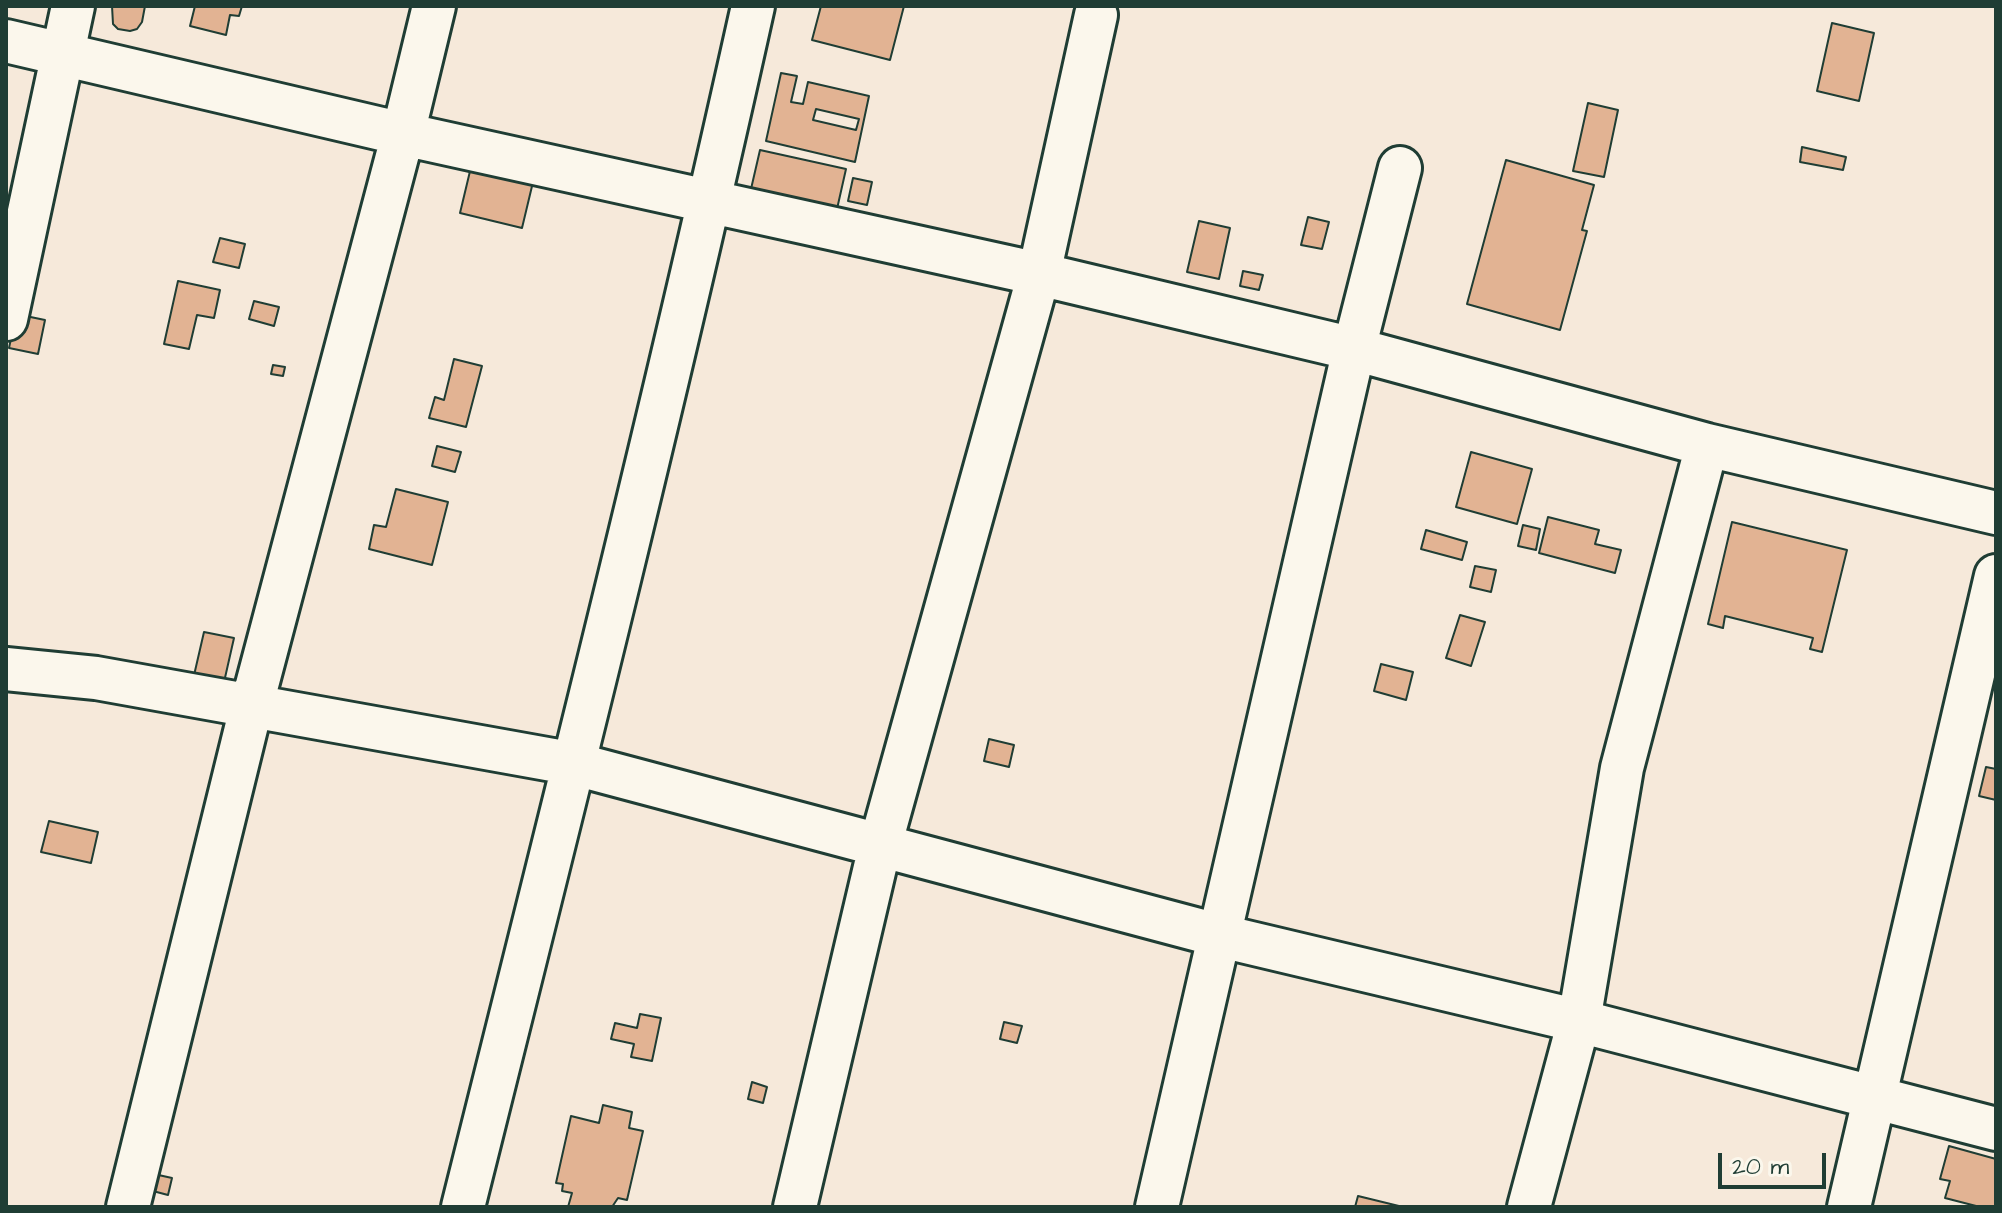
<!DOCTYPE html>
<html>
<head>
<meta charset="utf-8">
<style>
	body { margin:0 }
	#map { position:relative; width:2002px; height:1213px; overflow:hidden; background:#f6e9da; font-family:"Architects Daughter",sans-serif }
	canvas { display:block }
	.frame { position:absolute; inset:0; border:8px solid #1f3d34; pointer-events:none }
	.scale { position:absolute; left:1718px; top:1153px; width:108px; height:36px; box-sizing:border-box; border:4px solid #1f3d34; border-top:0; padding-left:10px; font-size:24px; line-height:28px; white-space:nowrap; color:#1f3d34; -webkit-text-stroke:6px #fbf7ec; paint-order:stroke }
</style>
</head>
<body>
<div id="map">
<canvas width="2002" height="1213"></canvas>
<div class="frame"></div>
<div class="scale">20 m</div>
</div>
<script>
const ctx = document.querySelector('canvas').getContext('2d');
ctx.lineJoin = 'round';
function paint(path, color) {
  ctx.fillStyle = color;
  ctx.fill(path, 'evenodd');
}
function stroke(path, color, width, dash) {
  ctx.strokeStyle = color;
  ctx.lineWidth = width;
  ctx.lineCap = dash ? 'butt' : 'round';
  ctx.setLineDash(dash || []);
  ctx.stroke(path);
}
const building = new Path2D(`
	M112 6H145L142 22 137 29 130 31 118 29 113 24Z
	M195 6H242L239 16 230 15 226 35 190 26Z
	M821 6H904L890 60 812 40Z
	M1832 23 1874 33 1859 101 1817 91Z
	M781 73 797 76 791 102 803 104 808 82 869 96 855 162 766 141ZM816 109 859 119 856 130 813 120Z
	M1588 103 1618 110 1604 177 1573 171Z
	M1802 147 1846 157 1843 170 1800 162Z
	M760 150 846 169 837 209 751 189Z
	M1506 160 1594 185 1582 230 1587 231 1560 330 1467 304Z
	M471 167 533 182 522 228 460 213Z
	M853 178 872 182 867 205 848 201Z
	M1308 217 1329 222 1322 249 1301 245Z
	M1199 221 1230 228 1219 279 1187 272Z
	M220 238 245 244 239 268 213 262Z
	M1243 271 1263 275 1259 290 1240 286Z
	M178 281 220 290 214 318 197 315 189 349 164 344Z
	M254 301 279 307 274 326 249 319Z
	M16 314 45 320 38 354 9 348Z
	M454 359 482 366 466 427 429 418 435 397 444 400Z
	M273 365 285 367 283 376 271 374Z
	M437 446 461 452 455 472 432 466Z
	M1471 452 1532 469 1517 524 1456 507Z
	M396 489 448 502 432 565 369 549 374 525 386 527Z
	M1548 517 1599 530 1595 544 1621 550 1615 573 1539 553Z
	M1732 522 1847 550 1822 652 1810 649 1813 638 1725 616 1723 628 1708 624Z
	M1523 525 1540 529 1536 550 1518 546Z
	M1426 530 1467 542 1462 560 1421 549Z
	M1475 566 1496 570 1491 592 1470 587Z
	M1460 615 1485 622 1471 666 1446 658Z
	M204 632 234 638 222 691 192 684Z
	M1381 664 1413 672 1406 700 1374 691Z
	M989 739 1014 745 1009 767 984 761Z
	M1986 767 1996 769V800L1979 796Z
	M49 821 98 832 91 863 41 852Z
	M640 1014 661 1018 652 1061 631 1057 634 1044 611 1039 615 1023 637 1028Z
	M1004 1022 1022 1026 1017 1043 1000 1039Z
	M752 1082 767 1087 763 1103 748 1099Z
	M603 1105 632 1112 629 1128 643 1131 627 1200 618 1198 612 1207H568L572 1193 562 1191 563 1184 556 1183 571 1116 599 1123Z
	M1949 1146 1996 1159V1207H1980L1945 1198 1950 1181 1940 1179Z
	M154 1174 172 1178 168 1195 149 1190Z
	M1358 1196 1403 1207H1355Z`);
paint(building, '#e2b393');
stroke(building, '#1f3d34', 2);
const minor = new Path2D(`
	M6 41 403 134 1039 274 1354 349 1707 445 1996 513
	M6 319 73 6
	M6 669 96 678 575 764 1221 936 1579 1021 1996 1129
	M128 1207 252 704 403 134 434 6
	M463 1207C563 808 664 408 753 6
	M795 1207 880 846 1039 274 1096 15
	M1157 1207 1354 349 1400 168
	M1529 1207 1579 1021 1622 768 1707 445
	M1849 1207 1996 576`);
stroke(minor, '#1f3d34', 48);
stroke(minor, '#fbf7ec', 42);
</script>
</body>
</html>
